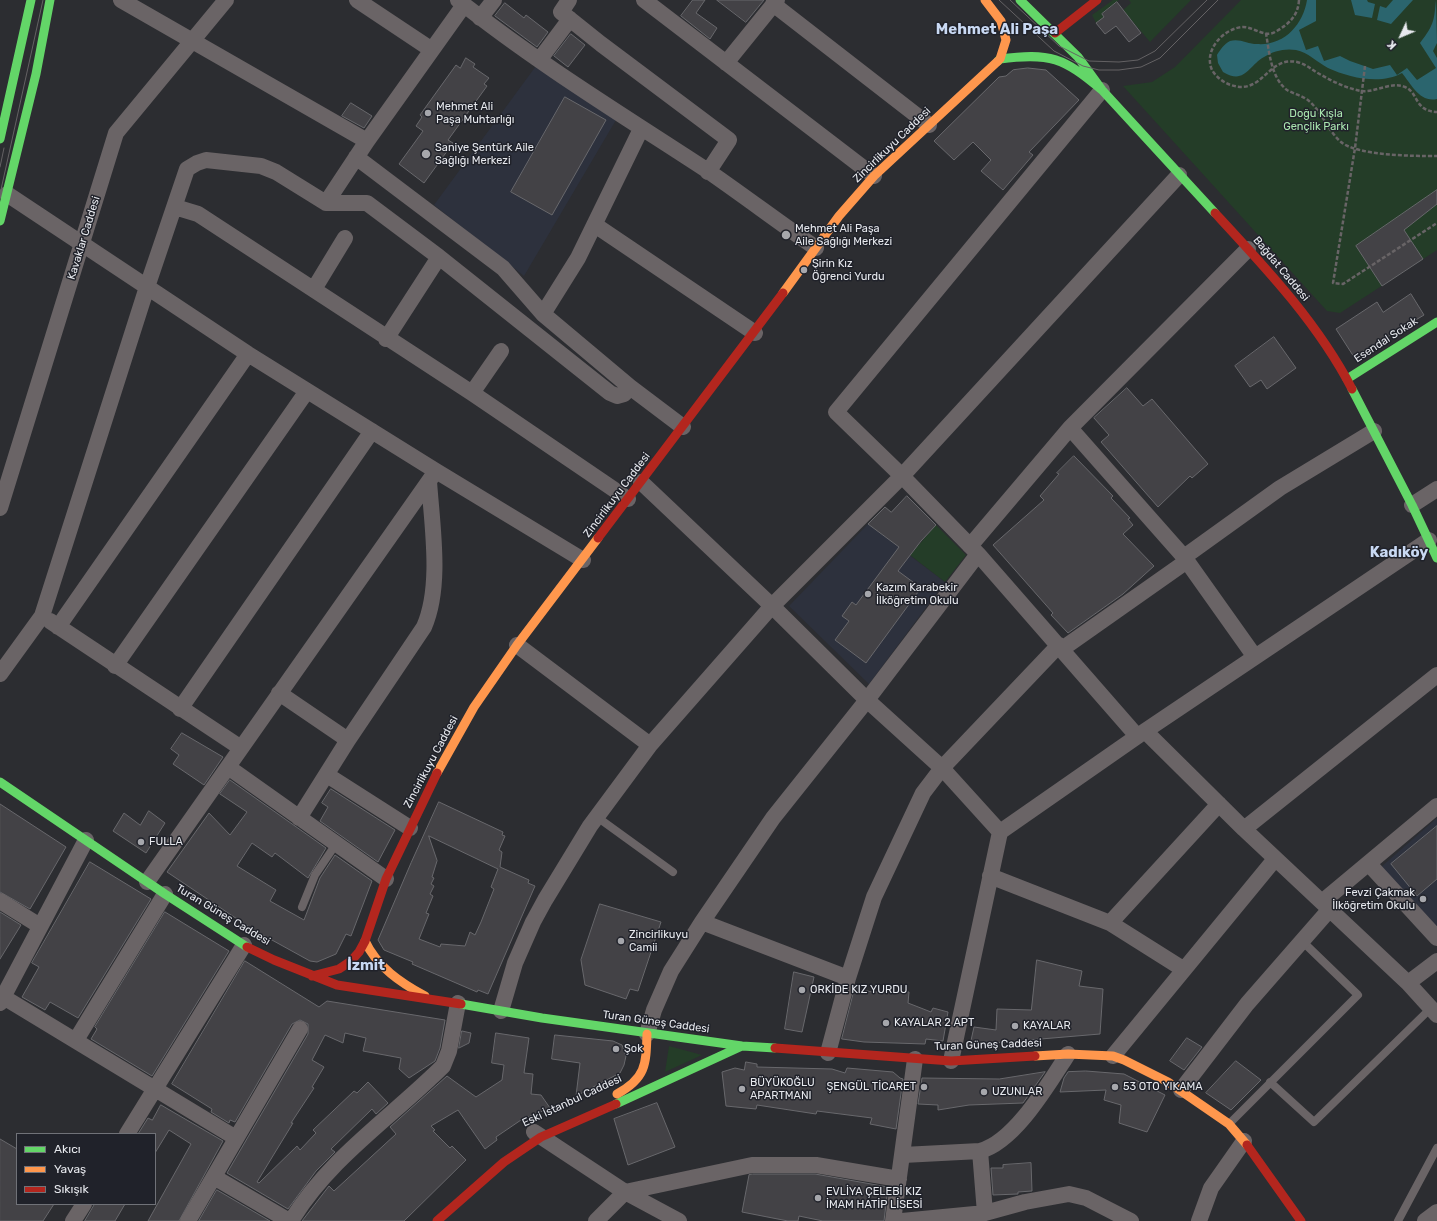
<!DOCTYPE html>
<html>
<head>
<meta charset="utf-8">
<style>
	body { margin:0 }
	#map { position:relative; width:1437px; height:1221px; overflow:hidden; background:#2c2d31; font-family:Rubik,sans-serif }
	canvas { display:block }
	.legend { position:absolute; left:16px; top:1133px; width:140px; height:72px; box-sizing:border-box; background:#20222a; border:1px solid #707278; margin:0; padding:5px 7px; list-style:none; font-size:12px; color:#e7e9ee }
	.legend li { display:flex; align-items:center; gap:8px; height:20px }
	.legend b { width:20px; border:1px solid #707278 }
	.north { position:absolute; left:1381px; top:16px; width:40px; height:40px; -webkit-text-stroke:3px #20222a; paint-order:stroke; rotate:226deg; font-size:11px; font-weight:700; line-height:16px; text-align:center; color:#e7e9ee }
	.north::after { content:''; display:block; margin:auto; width:14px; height:18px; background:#e7e9ee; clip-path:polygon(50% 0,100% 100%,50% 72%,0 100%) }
</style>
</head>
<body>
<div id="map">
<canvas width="1437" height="1221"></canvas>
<ul class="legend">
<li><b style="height:5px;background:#63d668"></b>Akıcı</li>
<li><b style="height:5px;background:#ff974d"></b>Yavaş</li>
<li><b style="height:5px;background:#b3261e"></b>Sıkışık</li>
</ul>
<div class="north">K</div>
</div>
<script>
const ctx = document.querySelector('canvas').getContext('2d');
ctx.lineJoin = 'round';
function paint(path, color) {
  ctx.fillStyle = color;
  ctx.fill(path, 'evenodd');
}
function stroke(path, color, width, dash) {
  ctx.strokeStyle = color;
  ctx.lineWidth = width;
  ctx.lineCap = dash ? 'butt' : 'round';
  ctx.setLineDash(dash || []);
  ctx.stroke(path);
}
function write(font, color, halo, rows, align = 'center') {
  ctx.font = font + ' Rubik,sans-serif';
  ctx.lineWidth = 3;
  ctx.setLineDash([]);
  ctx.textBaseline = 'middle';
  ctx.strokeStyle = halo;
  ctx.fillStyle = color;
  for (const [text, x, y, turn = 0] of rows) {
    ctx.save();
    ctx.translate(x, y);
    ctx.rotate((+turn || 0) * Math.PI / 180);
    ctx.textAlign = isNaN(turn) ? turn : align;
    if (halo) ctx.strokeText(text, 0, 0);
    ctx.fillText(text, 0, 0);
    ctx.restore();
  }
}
paint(new Path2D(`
	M536 66 616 120 524 276 434 205Z
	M868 524 945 582 869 684 789 606Z
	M1437 818V930L1380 868Z`), '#2d313d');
paint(new Path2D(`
	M1113 0H1119L1102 14 1104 17 1096 23 1092 15Z
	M1129 0H1191L1150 42 1123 10 1131 3Z
	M1241 0H1437V250L1340 313 1327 311 1123 86 1152 82 1175 67Z
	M936 525 966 555 945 582 910 555Z
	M669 1046 702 1055 665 1072Z`), '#243d28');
paint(new Path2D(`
	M1307 0H1316V21L1299 30 1306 50 1318 46 1324 61 1340 56 1350 61 1373 69 1390 65 1397 75 1407 68 1417 80 1436 68 1420 43C1435 24 1434 19 1436 0L1437 43 1433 51 1437 58V99C1420 103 1411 84 1402 73 1381 85 1350 78 1328 68 1318 63 1308 52 1296 50 1285 48 1273 51 1264 57 1248 66 1245 85 1223 72L1218 63 1217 55C1220 50 1224 44 1230 41 1239 38 1248 44 1257 44 1284 46 1303 25 1307 0Z
	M1351 0H1367L1368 2 1375 4 1372 18 1355 15Z
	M1393 0H1413L1391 24 1377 20 1380 6 1386 8Z`), '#2b656e');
const building = new Path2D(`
	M693 0H705L696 13 717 28 710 39 681 16Z
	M717 0H764L746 22Z
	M1117 2 1141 33 1129 42 1116 26 1105 34 1096 23 1104 17 1102 14Z
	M505 3 524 18 526 15 548 32 537 47 495 16Z
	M571 34 585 45 568 67 554 56Z
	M466 58 475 64 473 67 489 78 484 84 487 86 448 140 453 143 424 183 399 164 423 131 416 126 422 117 420 115 456 65 460 68Z
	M1028 68 1046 70 1079 100 1029 152 1033 155 1003 190 981 171 991 160 973 142 954 160 934 141 999 77 1006 76 1013 70Z
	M565 97 606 120 552 215 511 192Z
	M351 103 372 116 364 128 342 116Z
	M1437 190V204L1404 230 1423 259 1382 286 1356 246Z
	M1411 294 1424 315 1354 357 1336 329 1377 302 1383 312Z
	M1274 337 1296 368 1267 389 1261 380 1250 387 1235 366Z
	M1127 388 1143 406 1152 399 1208 464 1192 478 1190 476 1158 507 1101 442 1109 435 1094 418Z
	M1074 456 1113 496 1111 498 1130 518 1128 519 1133 525 1123 534 1154 566 1123 594 1068 633 1051 615 1053 613 993 545 1044 500 1040 496 1059 474 1057 473Z
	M907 496 936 525 921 541 898 571 921 588 866 663 835 640 849 621 842 616 852 602 856 605 899 547 868 524 885 507 891 512Z
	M182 733 223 757 204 785 173 764 179 755 171 749Z
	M230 780 326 848 308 878 275 853 272 857 252 843 237 866 276 890 270 901 304 920 320 878 335 855 372 881 351 936 346 934 336 954 317 962 310 961 252 929 167 872 209 813 230 835 247 812 220 794Z
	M331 789 395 830 378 862 320 821 328 807 322 803Z
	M439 802 503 832 502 835 505 836 499 850 502 852 500 867 529 880 528 883 535 886 488 994 478 990 477 992 412 964 413 962 384 950 378 940 411 863ZM429 836 498 869 491 887 494 889 481 922 475 935 470 932 465 946 441 944 440 947 419 939 429 914 426 913 433 896 430 894 434 886 431 884 434 878 432 877 437 861Z
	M0 804 66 847 30 909 0 892Z
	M149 811 165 823 146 853 113 831 124 813 140 825Z
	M1437 826V879L1417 896 1391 864Z
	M90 862 151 899 78 1018 50 1002 45 1010 22 997 39 967 32 963Z
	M600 904 661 922 638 991 630 989 626 999 585 985 581 960Z
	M0 912 21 925 0 959Z
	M165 912 229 951 152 1076 91 1039 97 1029 95 1027Z
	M1037 960 1082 971 1079 986 1103 989 1100 1034 970 1045 974 1027 996 1030 997 1009 1031 1010Z
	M245 961 319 1007 327 1001 445 1020 440 1048 435 1061 409 1078 399 1069 401 1058 363 1051 366 1038 345 1033 343 1043 325 1035 312 1060 324 1067 312 1087 314 1088 291 1123H293L257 1182 259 1183 297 1146 300 1150 316 1133 313 1130 354 1091 357 1093 368 1082 388 1103 376 1114 372 1109 331 1149 335 1152 316 1171 288 1209 227 1173 308 1034V1024L300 1020 292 1024 235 1122 230 1120 229 1123 211 1112 212 1109 172 1084Z
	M794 972 814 977 802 1032 785 1029Z
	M855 988 872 992H909L908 1003 931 1012 933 1008 948 1012 943 1041 926 1039 925 1044 864 1042 842 1039Z
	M462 1031 471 1033 469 1043 459 1048Z
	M496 1033 529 1038 524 1073 533 1074 531 1094 541 1095 550 1108 521 1120 496 1137 497 1140 485 1149 458 1110 431 1126 435 1130 433 1131 450 1148 452 1146 466 1160 404 1221H302L329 1186 334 1191 396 1134 390 1127 447 1076 476 1097 502 1080 504 1065 492 1063Z
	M555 1035 613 1041 622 1045 626 1056 624 1065 620 1073 576 1096 580 1063 552 1059Z
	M1187 1038 1202 1047 1184 1070 1170 1061Z
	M1236 1061 1261 1080 1231 1110 1206 1093Z
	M746 1062 757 1064V1067L832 1069 845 1073 847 1068 893 1072 900 1078 903 1079 896 1129 870 1124 872 1118 817 1111 816 1114 757 1105 756 1109 726 1106 722 1072 735 1068 744 1070Z
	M1086 1071 1124 1074 1165 1095 1147 1132 1119 1123 1121 1105 1104 1100 1106 1090 1060 1092 1064 1078 1068 1072Z
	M1045 1072 1023 1103 969 1105 938 1110V1105L918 1104 922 1078 999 1079Z
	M657 1103 675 1147 628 1165 614 1119Z
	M161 1105 223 1141 179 1221H148L191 1144 169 1130 155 1153V1134H138L148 1118 152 1120Z
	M0 1139 17 1149V1204H54L43 1221H0Z
	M1031 1163 1032 1191 1018 1192V1194L993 1195 991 1168H1003V1165Z
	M753 1174H815L888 1187 884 1221H823L799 1216 798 1221H788L742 1212 749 1175Z
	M217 1190 270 1221H199Z
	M95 1204H125L115 1221H85Z`);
paint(building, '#434246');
stroke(building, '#68686c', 1);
stroke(new Path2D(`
	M1299 0C1298 16 1289 24 1275 32 1265 38 1254 27 1243 27 1224 28 1203 50 1212 70 1216 77 1224 83 1231 85 1263 96 1267 56 1297 62 1305 64 1310 68 1316 72 1330 80 1345 88 1361 91 1375 93 1391 81 1405 87 1419 93 1414 111 1437 112
	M1266 33C1269 51 1271 78 1287 90 1294 94 1303 96 1309 101 1322 112 1328 131 1341 142 1358 156 1414 156 1437 156
	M1365 66 1355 148 1333 283 1343 284 1437 223`), '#686466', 2.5, [4, 2]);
stroke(new Path2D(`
	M597 817 673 872
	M302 907 315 875 336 844
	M1270 1082 1314 1122 1431 1008
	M1229 1124 1358 995 1302 941
	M1398 1221 1437 1148`), '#6a6466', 8);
stroke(new Path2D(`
	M121 0 367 141
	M357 0 432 50
	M458 0C537 63 624 116 708 171 744 196 780 223 816 248
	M569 0 561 12 601 44 729 140 708 172
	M644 0 874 176
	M773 4 929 125
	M480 18 494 0
	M540 59 570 19
	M726 63 777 0
	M1102 90 836 412 902 476 978 554 1137 736
	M356 157 503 268 543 314 630 387 683 427
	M7 194 248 354 436 471 583 560
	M326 203H367L439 257 610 393 617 396 624 394 630 387
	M175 207 198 214 472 393 628 499
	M595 225 755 333
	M314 289 345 238
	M543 314 578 258 641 129
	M386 339 439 257
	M472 393 501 351
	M1070 428 1184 557 1255 657
	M641 482 772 606 867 700 942 768 1000 832
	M1412 505 1437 489
	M0 508 116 133 226 0
	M970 546 1070 428 1248 249
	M1184 557 1280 488 1374 431
	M50 621 241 748
	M58 627 248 354
	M517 645 650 745
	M1062 649 1187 561
	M115 666 307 391
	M0 674 42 616 147 287 187 169 197 163 206 160 261 166 276 172 326 203 367 141 464 5
	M279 693 348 740
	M180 709 372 431
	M1145 731 1244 829 1408 983 1437 1015
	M228 767 386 879
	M327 775 410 828
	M299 818 348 740 424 627C442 586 432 526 429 481
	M1244 829 1437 675
	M1369 864 1437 938
	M990 876 1110 923 1183 969
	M147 882 436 471
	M0 901 40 926
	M1322 902 1437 806
	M702 922 848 978
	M1110 923 1219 804
	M1408 983 1437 961
	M0 995 236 1138
	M0 1003 86 840
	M501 1011 515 963 533 922 545 900 590 826 650 745 772 606 902 476 1179 175
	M647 1034 654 1010 671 971 702 922 773 818 867 700 978 554
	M76 1040 165 894
	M828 1053 848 978 874 897 923 793 942 768 1059 645
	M1113 1056 1275 859
	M951 1061 1000 832 1145 731 1429 540
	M1181 1090 1247 1004 1330 909
	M534 1132 625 1192 679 1221
	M127 1134 244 945
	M903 1155 980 1151
	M214 1177 289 1221
	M985 1213 980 1151C1015 1142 1049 1083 1068 1054
	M73 1221 84 1204
	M188 1221 300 1029
	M291 1221C329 1158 392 1117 443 1066L449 1051 458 1003
	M596 1221 625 1192 752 1165H816L899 1179
	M893 1221 915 1059
	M902 1221 985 1213 1025 1202 1069 1194 1086 1198 1131 1221
	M1199 1221 1211 1188 1244 1141
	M1425 1221 1437 1212`), '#6a6466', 16);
stroke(new Path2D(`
	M1020 0 1078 57 1102 90 1215 213
	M998 61 1000 59C1050 52 1064 58 1102 90
	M0 139 31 0
	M0 221 36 74 50 0
	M1347 379 1437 322
	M1352 389 1412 505 1437 558
	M0 782 165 894 247 947
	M461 1004 542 1018 742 1046 775 1048
	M616 1104 742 1046`), '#63d668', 9);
stroke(new Path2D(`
	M985 0 1001 21 1006 40 1000 59
	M783 293 839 216 874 176 998 61
	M437 773 474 707 517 645 598 538
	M365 941C377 967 401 983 425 996
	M1035 1056 1068 1054 1113 1056 1124 1060 1168 1082 1229 1124 1247 1145
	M617 1094C646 1078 646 1065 647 1034`), '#ff974d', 9);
stroke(new Path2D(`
	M1055 33 1097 0
	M1215 213C1265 267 1318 323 1352 389
	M598 538 783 293
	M247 947 274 960 337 985 461 1004
	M312 976 339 969 351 961 359 952 365 941 386 879 437 773
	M775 1048 951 1061 1035 1056
	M1247 1145 1301 1221
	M437 1221 504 1162 541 1137 616 1104`), '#b3261e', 9);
stroke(new Path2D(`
	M999 0 1054 51 1083 66 1099 70H1119L1141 67 1160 58 1218 0
	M1010 0 1059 46 1089 61 1119 62 1138 60 1155 51 1207 0
	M0 167 4 148
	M0 194 43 0`), '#646264', 1);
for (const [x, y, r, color] of [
	[428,113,4,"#a6a7ac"],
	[426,154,5,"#a6a7ac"],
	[786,235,5,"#a6a7ac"],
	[804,270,4,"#a6a7ac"],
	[868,594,4,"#a6a7ac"],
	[141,842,4,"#a6a7ac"],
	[1423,899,4,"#a6a7ac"],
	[621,941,4,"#a6a7ac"],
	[802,990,4,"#a6a7ac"],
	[886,1023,4,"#a6a7ac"],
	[1015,1026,4,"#a6a7ac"],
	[616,1049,4,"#a6a7ac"],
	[924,1087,4,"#a6a7ac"],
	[1115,1087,4,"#a6a7ac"],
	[742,1089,4,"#a6a7ac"],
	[984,1092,4,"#a6a7ac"],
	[818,1198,4,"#a6a7ac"]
]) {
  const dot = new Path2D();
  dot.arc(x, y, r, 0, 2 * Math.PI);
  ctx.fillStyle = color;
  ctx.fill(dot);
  stroke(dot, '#20222a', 1.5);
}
write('11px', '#e7e9ee', '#20222a', [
	["Mehmet Ali",436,107],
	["Paşa Muhtarlığı",436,120],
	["Saniye Şentürk Aile",435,148],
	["Sağlığı Merkezi",435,161],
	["Mehmet Ali Paşa",795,229],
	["Aile Sağlığı Merkezi",795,242],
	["Şirin Kız",812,264],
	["Öğrenci Yurdu",812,277],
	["Kazım Karabekir",876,588],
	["İlköğretim Okulu",876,601],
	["FULLA",149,842],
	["Fevzi Çakmak",1415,893,"right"],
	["İlköğretim Okulu",1415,906,"right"],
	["Zincirlikuyu",629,935],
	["Camii",629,948],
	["ORKİDE KIZ YURDU",810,990],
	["KAYALAR 2 APT",894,1023],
	["KAYALAR",1023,1026],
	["Şok",624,1049],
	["BÜYÜKOĞLU",750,1083],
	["APARTMANI",750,1096],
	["ŞENGÜL TİCARET",916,1087,"right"],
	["53 OTO YIKAMA",1123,1087],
	["UZUNLAR",992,1092],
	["EVLİYA ÇELEBİ KIZ",826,1192],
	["İMAM HATİP LİSESİ",826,1205]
], 'left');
write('11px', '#a9e5af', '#20222a', [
	["Doğu Kışla",1316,114],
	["Gençlik Parkı",1316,127]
]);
write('11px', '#e7e9ee', '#20222a', [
	["Zincirlikuyu Caddesi",892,145,-44],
	["Kavaklar Caddesi",84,238,-73],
	["Bağdat Caddesi",1281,269,50],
	["Esendal Sokak",1386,340,-33],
	["Zincirlikuyu Caddesi",617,495,-53],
	["Zincirlikuyu Caddesi",431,762,-62],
	["Turan Güneş Caddesi",223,915,31],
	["Turan Güneş Caddesi",656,1022,8],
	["Turan Güneş Caddesi",988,1045,-2],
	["Eski İstanbul Caddesi",572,1101,-25]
]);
write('bold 15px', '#c9d9f3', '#20222a', [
	["Mehmet Ali Paşa",997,30],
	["Kadıköy",1399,553],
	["İzmit",366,966]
]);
</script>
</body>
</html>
